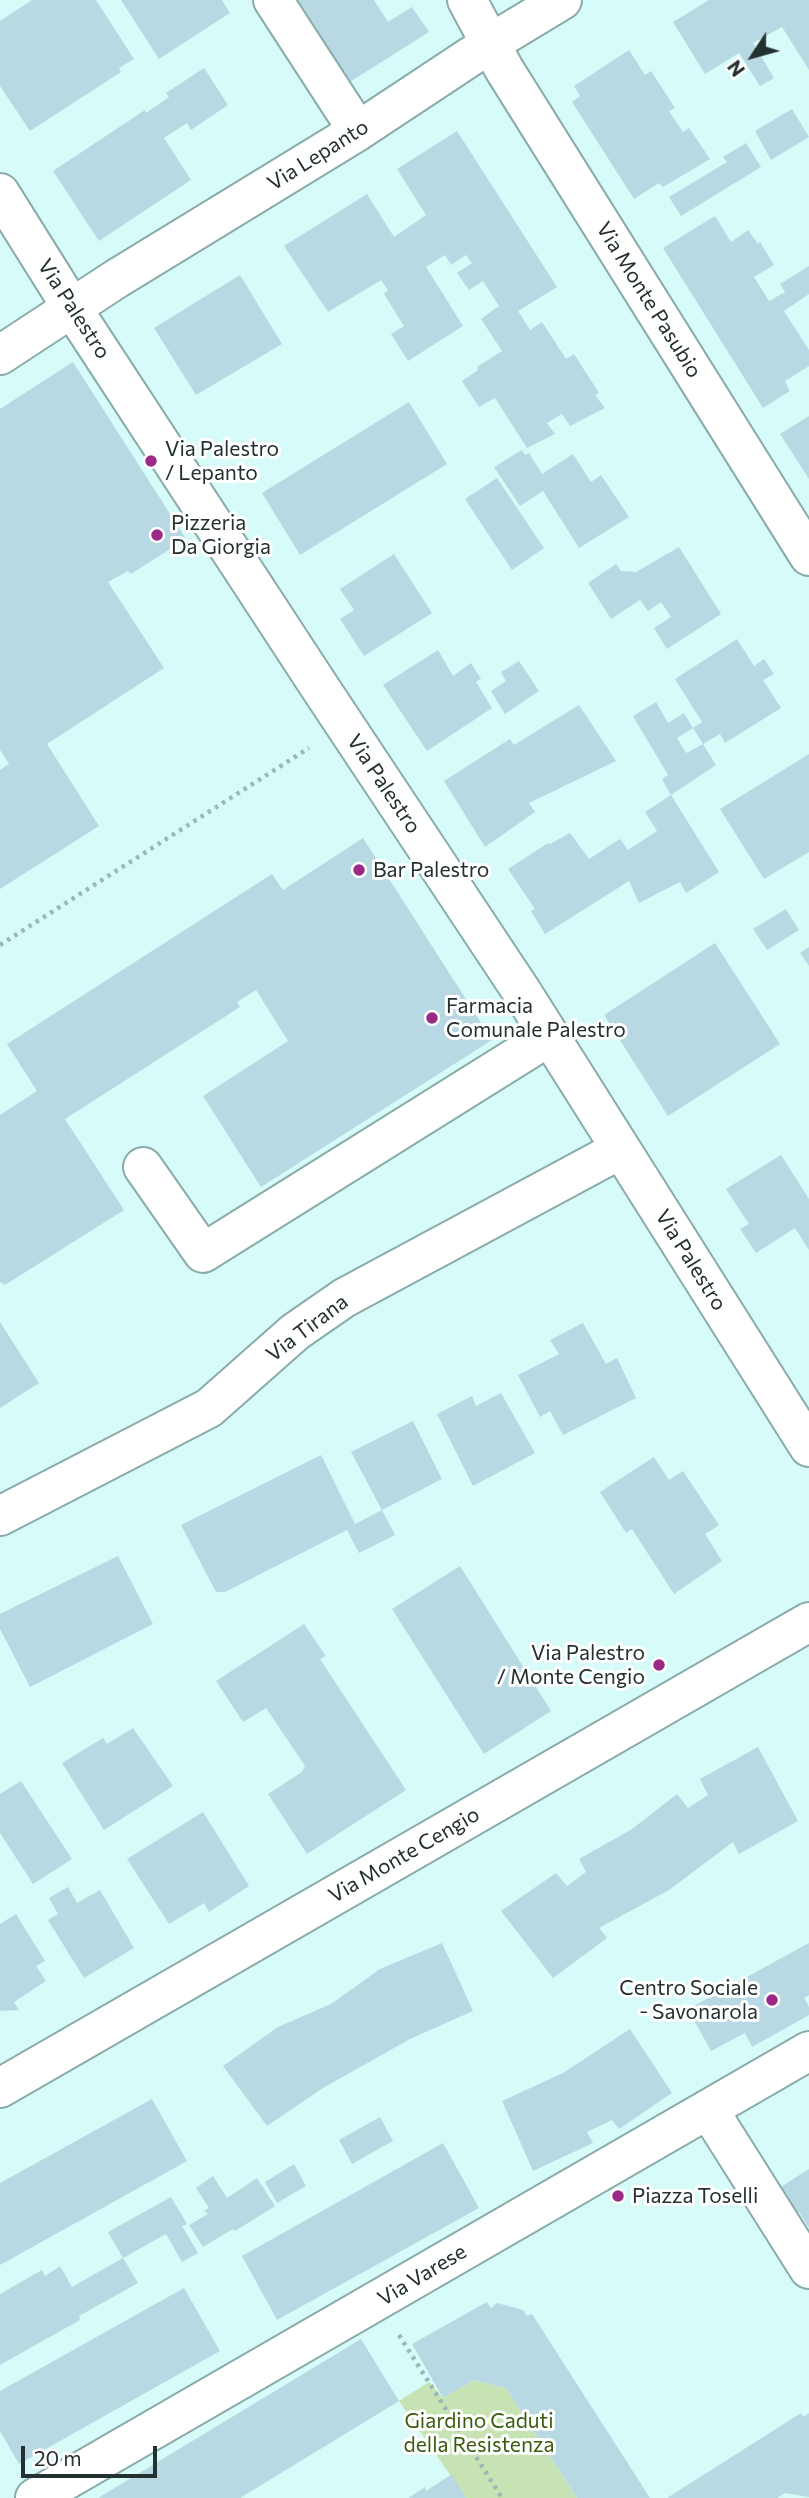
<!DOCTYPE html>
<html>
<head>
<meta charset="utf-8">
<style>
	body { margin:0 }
	#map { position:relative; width:809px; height:2498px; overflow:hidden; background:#d6fbf8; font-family:Commissioner,sans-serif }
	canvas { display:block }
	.north { position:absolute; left:718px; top:21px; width:70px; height:70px; -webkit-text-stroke:5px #fff; paint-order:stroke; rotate:234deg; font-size:19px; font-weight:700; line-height:28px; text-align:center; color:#233130 }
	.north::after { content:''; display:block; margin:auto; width:24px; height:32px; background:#233130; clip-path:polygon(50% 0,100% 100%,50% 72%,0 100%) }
	.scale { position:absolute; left:21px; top:2446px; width:136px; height:32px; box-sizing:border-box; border:4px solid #233130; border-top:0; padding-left:9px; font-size:21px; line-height:24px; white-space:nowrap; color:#233130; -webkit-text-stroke:5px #fff; paint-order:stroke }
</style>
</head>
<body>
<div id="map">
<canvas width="809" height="2498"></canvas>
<div class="north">N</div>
<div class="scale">20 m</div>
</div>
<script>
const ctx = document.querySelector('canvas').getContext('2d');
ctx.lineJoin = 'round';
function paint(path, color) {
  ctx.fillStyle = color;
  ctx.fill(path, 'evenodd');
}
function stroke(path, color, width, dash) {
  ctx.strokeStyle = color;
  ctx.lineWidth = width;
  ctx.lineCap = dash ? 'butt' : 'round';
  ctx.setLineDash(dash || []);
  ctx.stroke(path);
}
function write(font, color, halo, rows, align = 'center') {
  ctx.font = font + ' Commissioner,sans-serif';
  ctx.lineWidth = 6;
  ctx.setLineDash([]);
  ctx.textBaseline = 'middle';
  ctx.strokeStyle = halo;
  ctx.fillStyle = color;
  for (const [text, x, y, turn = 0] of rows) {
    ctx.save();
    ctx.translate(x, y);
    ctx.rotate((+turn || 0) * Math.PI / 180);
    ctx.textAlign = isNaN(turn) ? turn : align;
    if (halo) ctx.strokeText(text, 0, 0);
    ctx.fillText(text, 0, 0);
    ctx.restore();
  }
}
paint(new Path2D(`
	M474 2380 506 2388 577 2498H466L399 2401 429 2382 443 2398Z`), '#c8e3b3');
paint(new Path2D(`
	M32 0H96L134 59 119 68 121 72 30 131 0 86V21Z
	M121 0H222L230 13 159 59Z
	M292 0H374L388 22 412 7 429 32 345 85Z
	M709 0H809V70L782 27 753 43 774 78 760 86 739 53 705 74 673 22Z
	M629 50 645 75 651 71 675 108 669 111 683 132 689 128 710 159 663 187 659 183 634 199 572 102 580 96 574 86Z
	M204 68 228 105 191 130 187 123 164 138 191 180 99 241 53 171 145 110 146 113 169 97 166 93Z
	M792 109 809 137 771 160 755 131Z
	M457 131 557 287 518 311 530 330 542 322 566 359 574 354 599 393 595 395 605 408 570 426 562 414 547 423 555 434 527 448 495 398 479 407 462 381 478 370 477 367 502 351 481 319 499 306 483 281 469 290 457 273 472 263 466 255 451 265 445 255 426 267 463 326 408 361 391 334 404 326 384 294 388 290 381 280 328 312 284 246 367 194 394 237 426 215 397 169Z
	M746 143 761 167 681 216 669 197 727 162 723 157Z
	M715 216 731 242 748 230 758 244 760 242 774 265 754 277 769 301 785 292 780 284 809 266V294L784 311 809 350V366L785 381 790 391 763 408 663 248Z
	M240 275 282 344 196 395 154 328Z
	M73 362 186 539 131 574 128 571 108 582 164 668 47 744 99 826 0 889V770L9 764 0 750V409Z
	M409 402 447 464 300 555 262 493Z
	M809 416V479L780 434Z
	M522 450 525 455 529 453 542 474 573 454 591 482 601 475 629 517 579 548 543 491 520 506 494 467Z
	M497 478 544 548 512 570 465 499Z
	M679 547 721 614 667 649 654 628 671 617 661 602 648 611 640 600 611 619 588 583 616 564 621 571 636 572Z
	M394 554 432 613 364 656 340 619 354 610 340 589Z
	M737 639 754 666 764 659 774 674 763 680 781 708 725 743 720 734 703 744 693 728 702 722 675 679Z
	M438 650 453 676 471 663 481 679 476 682 492 708 427 751 383 685Z
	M519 661 539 691 505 714 491 691 506 681 501 672Z
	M656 702 668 723 684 713 693 728 677 738 686 753 703 744 716 765 671 795 719 872 686 893 680 882 639 903 629 881 545 934 531 911 535 909 508 869 548 843 550 844 570 833 589 859 620 839 628 850 657 831 645 812 671 795 662 779 668 775 633 716Z
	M579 705 616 761 529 803 535 812 485 847 444 781 510 739 514 745Z
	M809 754V852L764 879 720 809Z
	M363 838 492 1040 261 1187 203 1096 288 1041 256 990 237 1002 240 1007 65 1119 124 1210 5 1285 0 1282V1115L37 1091 7 1044 272 874 283 890Z
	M786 909 799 930 767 950 753 929Z
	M715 943 780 1044 668 1116 604 1015Z
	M809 947V966L800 953Z
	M781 1155 809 1199V1250L795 1228 756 1253 740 1229 749 1224 726 1189Z
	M0 1322 39 1383 0 1408Z
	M583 1323 606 1364 617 1358 636 1398 563 1435 550 1411 540 1417 518 1375 559 1354 550 1340Z
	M501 1393 535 1453 473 1486 437 1414 472 1396 476 1406Z
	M413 1421 442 1479 382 1510 395 1535 359 1553 347 1530 225 1592H216L181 1525 321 1455 355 1524 382 1510 351 1452Z
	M654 1457 669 1480 683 1471 719 1525 705 1534 722 1561 674 1594 632 1529 626 1533 600 1492Z
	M118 1556 153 1624 30 1687 0 1629V1614Z
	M460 1566 551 1711 484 1754 392 1609Z
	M304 1624 326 1656 320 1659 406 1790 307 1854 268 1794 302 1772 305 1766 266 1708 243 1722 216 1681Z
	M133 1728 173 1786 104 1830 62 1763 103 1738 107 1744Z
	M758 1747 798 1821 739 1854 733 1842 669 1890 599 1928 607 1938 553 1978 501 1911 556 1873 567 1886 586 1872 579 1859 632 1829 677 1794 688 1808 708 1795 700 1779Z
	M21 1781 72 1859 33 1884 0 1833V1794Z
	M203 1812 249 1886 209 1912 204 1903 169 1924 127 1859Z
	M68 1887 77 1903 100 1890 134 1948 84 1978 48 1920 58 1914 49 1898Z
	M16 1914 45 1961 36 1966 46 1981 14 2002 19 2010 0 2011V1924Z
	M442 1943 473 2011 410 2039 323 2088 267 2126 223 2066 278 2027 331 2004 380 1969Z
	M809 1943V1995L804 1998 809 2007V2015L752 2047 745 2033 711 2051 688 2009Z
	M630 2029 672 2093 619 2129 612 2120 587 2132 593 2143 533 2171 502 2101 563 2073Z
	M152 2099 187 2161 0 2265V2183Z
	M380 2117 393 2141 352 2164 339 2140Z
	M443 2143 479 2208 277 2320 242 2256Z
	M294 2164 306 2186 277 2203 265 2182Z
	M809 2169V2228L799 2212 793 2216 776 2190Z
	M213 2176 227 2198 257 2178 275 2206 235 2231 233 2229 203 2247 189 2225 208 2214 204 2211 209 2208 196 2188Z
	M171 2197 187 2224 182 2226 198 2253 182 2262 166 2234 123 2258 108 2232Z
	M123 2258 138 2283 79 2316 80 2320 0 2365V2294L42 2270 45 2276 60 2266 72 2287Z
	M184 2288 220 2351 19 2464 0 2431V2391Z
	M487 2302 491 2308 497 2303 523 2310 527 2316 532 2314 650 2498H577L506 2388 474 2380 443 2398 412 2344Z
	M361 2339 399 2401 240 2498H98Z
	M801 2413 803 2417 809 2413V2497L785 2493 777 2498H667Z
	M452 2474 466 2498H408L425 2487 426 2491Z`), '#b8d9e4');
const minor = new Path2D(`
	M273 0 358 131
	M467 0 504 69 809 556
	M0 193 72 308 319 686 520 989 809 1447
	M0 355 116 279 358 131 491 43 562 0
	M143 1167 203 1253 550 1036
	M0 1516 209 1408 295 1332 344 1298 621 1149
	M0 2088 809 1622
	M708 2109 809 2269
	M35 2498 809 2051`);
stroke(minor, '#89acaa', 42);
stroke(new Path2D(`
	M0 945 309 748
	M399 2335 502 2498`), '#9ab8b5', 4.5, [3.5, 5]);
stroke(minor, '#fff', 38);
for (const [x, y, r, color] of [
	[151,461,7,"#9b2987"],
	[157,535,7,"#9b2987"],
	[359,870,7,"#9b2987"],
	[432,1018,7,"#9b2987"],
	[659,1665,7,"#9b2987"],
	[772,2000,7,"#9b2987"],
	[618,2196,7,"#9b2987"]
]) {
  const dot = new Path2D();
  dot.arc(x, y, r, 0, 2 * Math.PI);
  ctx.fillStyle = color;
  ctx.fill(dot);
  stroke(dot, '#fff', 2.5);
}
write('21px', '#233130', '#fff', [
	["Via Lepanto",318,155,-32],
	["Via Monte Pasubio",649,300,58],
	["Via Palestro",74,309,57],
	["Via Palestro",384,784,56],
	["Via Palestro",691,1260,58],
	["Via Tirana",307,1328,-37],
	["Via Monte Cengio",404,1855,-30],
	["Via Varese",422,2275,-31]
]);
write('21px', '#233130', '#fff', [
	["Via Palestro",165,449],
	["/ Lepanto",165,473],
	["Pizzeria",171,523],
	["Da Giorgia",171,547],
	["Bar Palestro",373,870],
	["Farmacia",446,1006],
	["Comunale Palestro",446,1030],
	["Via Palestro",645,1653,"right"],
	["/ Monte Cengio",645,1677,"right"],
	["Centro Sociale",758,1988,"right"],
	["- Savonarola",758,2012,"right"],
	["Piazza Toselli",632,2196]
], 'left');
write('21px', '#385c0b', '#fff', [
	["Giardino Caduti",479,2421],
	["della Resistenza",479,2445]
]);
</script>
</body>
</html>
